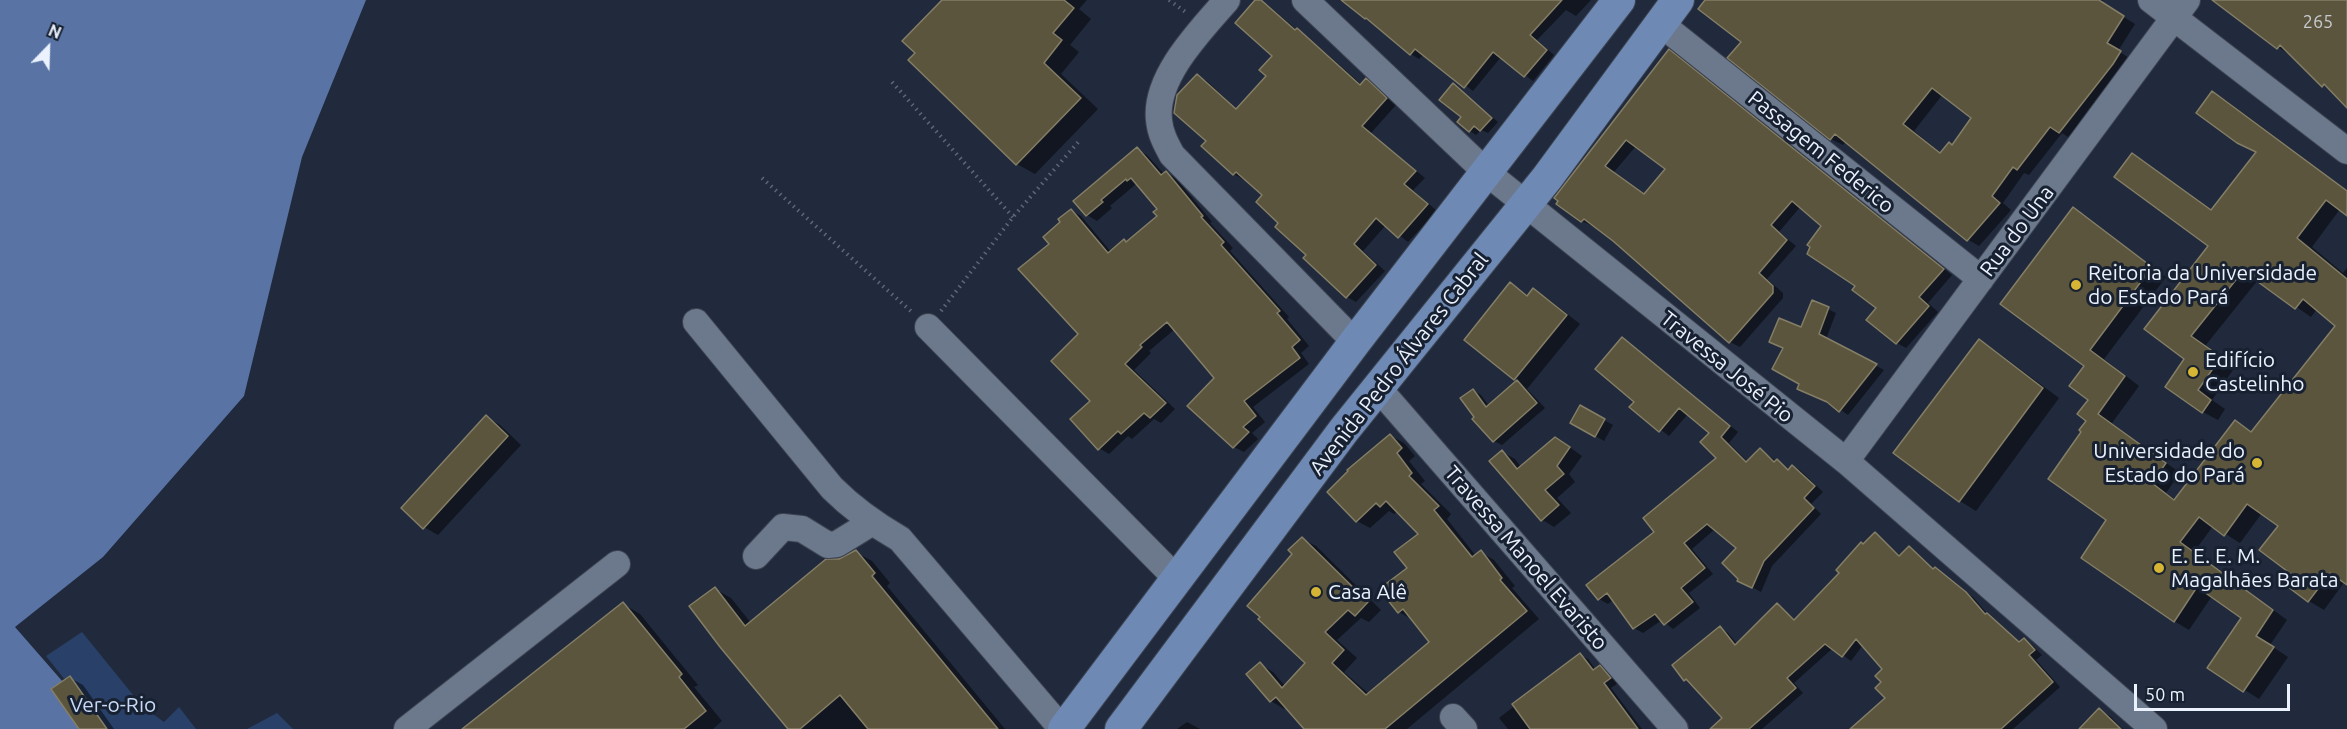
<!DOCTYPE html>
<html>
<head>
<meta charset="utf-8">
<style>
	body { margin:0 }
	#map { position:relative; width:2347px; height:729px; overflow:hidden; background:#202a3c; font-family:Ubuntu,sans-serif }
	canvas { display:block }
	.north { position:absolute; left:18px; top:18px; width:60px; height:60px; -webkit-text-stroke:4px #172131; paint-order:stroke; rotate:23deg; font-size:16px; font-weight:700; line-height:24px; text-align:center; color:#ebf2fe }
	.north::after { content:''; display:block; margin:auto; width:21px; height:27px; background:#ebf2fe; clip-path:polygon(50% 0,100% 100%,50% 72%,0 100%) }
	.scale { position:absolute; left:2134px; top:684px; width:156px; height:27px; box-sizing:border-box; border:3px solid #ebf2fe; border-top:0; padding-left:8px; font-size:18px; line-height:21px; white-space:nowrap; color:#ebf2fe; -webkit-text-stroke:4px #172131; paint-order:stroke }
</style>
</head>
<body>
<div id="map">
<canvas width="2347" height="729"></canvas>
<div class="north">N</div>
<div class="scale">50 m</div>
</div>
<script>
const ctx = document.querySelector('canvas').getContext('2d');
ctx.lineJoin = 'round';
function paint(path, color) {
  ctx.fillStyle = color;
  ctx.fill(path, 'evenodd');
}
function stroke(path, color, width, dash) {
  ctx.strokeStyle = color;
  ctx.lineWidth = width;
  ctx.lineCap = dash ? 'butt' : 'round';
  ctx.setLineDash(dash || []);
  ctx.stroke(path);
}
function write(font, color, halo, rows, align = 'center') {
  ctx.font = font + ' Ubuntu,sans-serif';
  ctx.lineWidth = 6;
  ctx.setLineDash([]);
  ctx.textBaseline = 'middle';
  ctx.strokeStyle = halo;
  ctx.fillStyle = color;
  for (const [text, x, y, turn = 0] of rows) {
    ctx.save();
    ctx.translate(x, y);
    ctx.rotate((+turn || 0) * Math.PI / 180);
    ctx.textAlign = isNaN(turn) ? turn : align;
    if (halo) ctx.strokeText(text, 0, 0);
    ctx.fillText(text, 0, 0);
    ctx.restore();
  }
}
paint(new Path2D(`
	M82 632 142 706 164 722 179 707 196 729H104L46 656Z
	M277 713 293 729H247Z`), '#294068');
paint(new Path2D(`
	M0 0H366L302 157 244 396 103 557 15 627 104 729H0Z`), '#5974a4');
paint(new Path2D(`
	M944 0H1087L1079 9 1091 19 1070 45 1079 52 1061 74 1098 109 1035 174 1017 164 917 53Z
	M1257 0 1268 5 1297 30 1307 36 1362 85 1366 80 1376 86 1396 105 1371 133 1425 178 1413 190 1437 211 1408 242 1386 225 1363 251 1385 271 1356 302 1347 297 1280 223 1265 195 1245 178 1244 180 1234 174 1203 146 1208 141 1197 76 1207 81 1237 109 1268 76 1274 55Z
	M1339 0H1591L1576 16 1566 10 1537 40 1554 55 1533 81 1501 57 1473 91 1424 54 1419 59 1411 54 1374 22Z
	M1707 0H2103L2101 3 2135 24 2118 51 2131 59 2071 139 2062 133 2029 175 2024 173 2003 203 2011 210 1979 246 1967 239 1846 141 1843 145 1831 139 1729 57 1743 42ZM1943 94 1973 118 1953 146 1941 153 1914 131Z
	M2227 0H2347V103L2323 85 2288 51 2287 53 2278 47Z
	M1679 57 1952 275 1928 303 1938 312 1906 348 1897 343 1878 308 1857 286 1823 225 1801 206 1779 232 1796 246 1767 279 1783 293V298L1740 347 1730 342 1641 261 1593 224 1592 226 1582 221 1558 204ZM1636 146 1667 169 1645 195 1614 172Z
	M1453 85 1498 122 1488 133 1481 130 1476 135 1470 131Z
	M2213 93 2227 101 2347 190V215L2340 209 2312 247 2343 273 2347 268V583L2345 581 2324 610 2309 601 2293 574 2280 526 2262 513 2240 543 2213 526 2194 552 2287 620 2270 645 2288 657 2259 699 2209 667 2243 617 2212 596 2189 630 2174 621 2108 519 2083 431 2088 420 2090 399 2073 209 2088 218 2166 277 2104 359 2139 386 2112 423 2180 473 2166 493 2176 500 2235 422 2253 432 2337 325 2317 309 2311 317 2258 280 2205 346 2235 367 2212 400 2225 409 2218 420 2203 412 2187 359 2146 329 2210 245 2132 155 2212 211 2257 152Z
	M1137 149 1147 155 1164 174 1166 173 1176 178 1212 222 1210 223 1233 248 1230 251 1289 317 1287 319 1309 346 1301 353 1309 364 1253 407 1265 422 1252 433 1258 439 1244 452 1234 447 1216 378 1175 329 1149 351 1151 353 1134 370 1175 409 1161 423 1154 419 1132 439 1128 436 1109 454 1099 448 1080 334 1051 244 1071 210 1081 216 1111 252 1124 241 1128 243 1159 216V209L1136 184 1110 206 1112 208 1097 221 1087 215Z
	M1510 284 1529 296 1534 290 1547 298 1580 324 1527 389 1545 408 1502 445 1494 441 1473 390 1481 395 1489 406 1518 381 1466 340Z
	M1813 302 1836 313 1826 339 1884 370 1848 415 1831 403 1802 329Z
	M1622 339 1738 432 1729 443 1748 462 1760 450 1790 470 1793 466 1801 471 1823 492 1811 504 1821 514 1772 566 1761 592 1748 585 1739 548 1715 529 1692 549 1713 574 1689 593 1700 608 1673 629 1662 620 1643 633 1634 628 1613 600 1608 604 1599 599 1719 458 1711 433 1688 414 1669 436 1631 407 1636 402Z
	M1979 341 1996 351 2059 398 1976 511 1960 501 1895 453Z
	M1580 407 1613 425 1604 441 1572 422Z
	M486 417 500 425 521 445 438 535 424 527Z
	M1391 436 1404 443 1415 456 1409 461 1425 481 1421 484 1451 514 1447 519 1476 556 1481 552 1494 560 1515 586 1512 588 1539 619 1407 729H1306L1287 707 1284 709 1271 701 1248 675 1260 664 1273 672 1285 686 1307 663 1294 554 1302 539 1316 546 1381 610 1369 622 1361 618 1337 640 1357 658 1344 672 1369 694 1431 642 1413 620 1399 612 1409 568 1420 534 1398 511 1394 514 1389 511 1370 528 1357 521Z
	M1568 446 1582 456 1569 474 1575 482 1557 498 1571 513 1554 527 1541 519 1502 452 1515 459 1521 467Z
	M1875 534 1901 556 1909 548 1917 553 1935 570 1943 573 1974 598 1989 616 2021 643 2024 640 2032 645 2042 655 2036 660 2060 687 2013 729H1852L1887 698 1883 682 1884 669 1863 645 1851 661 1833 648 1794 683 1803 693 1762 729H1720L1724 718 1693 684 1685 679 1720 628 1728 633 1737 644 1777 605 1796 620Z
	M855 552 872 561 890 583 887 586 1005 729H790L715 589 731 598 751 623 840 560Z
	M623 604 640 614 698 685 694 687 722 721 713 729H464Z
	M1580 655 1588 659 1596 670 1600 667 1608 672 1618 683 1611 688 1642 729H1508L1499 718Z
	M70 678 83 685 114 729H80Z
	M2099 710 2110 716 2123 729H2081Z
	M1187 722 1200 729H1177Z`), '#0007');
const building = new Path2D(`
	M942 0H1064L1074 8 1053 33 1062 40 1044 63 1081 98 1016 165 908 60 915 53 902 41Z
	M1255 0H1261L1295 30 1297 28 1360 85 1366 78 1387 98 1362 126 1416 171 1404 184 1428 204 1398 238 1376 218 1354 244 1376 265 1346 298 1303 258 1306 255 1275 227 1278 223 1256 202 1262 195 1236 172 1233 175 1201 146 1206 141 1174 113 1177 95 1197 74 1236 109 1266 76 1259 70 1272 56 1235 23Z
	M1341 0H1562L1530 35 1547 50 1524 77 1493 52 1464 88 1415 49 1410 55 1366 18 1365 19Z
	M1705 0H2099L2124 16 2107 43 2121 51 2113 64 2059 133 2050 127 2017 170 2013 167 1992 196 2000 203 1967 241 1835 134 1830 140 1727 58 1741 42 1698 9ZM1932 88 1971 118 1952 145 1949 142 1940 153 1903 124Z
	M2212 0H2347V108L2324 84 2322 87 2280 45 2277 49Z
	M1669 49 1944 269 1919 297 1929 306 1896 344 1866 320 1876 308 1852 290 1855 286 1807 254 1810 247 1807 245 1821 226 1792 201 1771 225 1787 240 1759 273 1773 286V293L1729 343 1613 241 1584 219 1581 222 1556 204 1558 201 1554 198ZM1626 140 1665 169 1644 194 1605 166Z
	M1453 83 1492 118 1480 131 1474 126 1469 132 1457 122 1461 117 1439 100Z
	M2212 91 2347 191V216L2326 200 2297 238 2347 279V585L2330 573 2308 602 2284 584 2291 574 2259 550 2278 526 2247 504 2224 536 2199 517 2180 542 2273 610 2256 636 2274 647 2243 692 2207 668 2241 618 2197 587 2174 622 2081 558 2106 520 2048 479 2081 432 2079 430 2086 421 2077 414 2088 400 2069 386 2084 366 2000 304 2073 207 2152 267 2090 350 2125 376 2098 414 2166 463 2152 483 2174 500 2235 420 2251 432 2335 326 2303 299 2295 309 2243 271 2191 336 2221 357 2198 390 2211 400 2202 413 2165 387 2184 359 2144 329 2208 246 2114 177 2132 153 2211 210 2256 152 2237 143 2196 113Z
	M1137 147 1161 175 1166 171 1203 216 1201 217 1224 242 1221 245 1280 311 1277 313 1300 340 1292 347 1300 358 1244 401 1256 416 1243 427 1249 432 1233 448 1187 406 1214 378 1167 322 1140 345 1142 347 1125 364 1166 403 1150 418 1144 413 1121 434 1118 431 1098 450 1070 419 1090 401 1051 361 1078 334 1018 269 1049 244 1043 237 1060 222 1058 219 1071 209 1108 253 1124 239 1126 242 1157 216 1153 212 1157 209 1131 178 1127 181 1126 179 1101 200 1103 202 1086 216 1073 201Z
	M1510 282 1527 296 1533 288 1567 315 1514 380 1464 340Z
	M1812 300 1829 307 1819 334 1877 364 1839 412 1827 402 1797 389 1799 384 1772 369 1783 348 1769 342 1779 318 1801 327Z
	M1622 337 1730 426 1721 437 1746 462 1760 448 1774 462 1777 459 1788 470 1792 465 1815 486 1804 498 1814 508 1764 561 1752 588 1737 581 1738 579 1722 563 1736 548 1707 524 1684 543 1705 568 1681 588 1693 602 1664 625 1655 614 1633 629 1607 593 1598 600 1586 585 1654 532 1643 518 1716 458 1700 442 1709 433 1679 408 1659 432 1629 407 1634 402 1595 369Z
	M1979 339 2043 388 1959 502 1893 453Z
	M1517 380 1537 403 1493 442 1472 419 1474 417 1460 398 1473 389 1486 407Z
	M1580 405 1605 419 1595 437 1570 423Z
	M486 415 508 436 423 529 401 508Z
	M1390 434 1402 448 1397 453 1412 473 1409 476 1439 506 1434 510 1472 557 1481 550 1502 578 1500 580 1527 611 1385 729H1304L1276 697 1270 702 1246 674 1260 662 1282 688 1305 663 1258 619 1260 617 1247 606 1292 554 1288 550 1302 537 1368 602 1355 616 1348 610 1325 632 1344 650 1332 663 1366 695 1429 642 1403 609 1398 613 1379 589 1407 568 1394 552 1418 534 1386 501 1380 507 1376 503 1356 522 1327 492 1348 471 1347 470Z
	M1555 437 1570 447 1557 466 1564 474 1545 490 1559 505 1541 521 1489 461 1502 450 1517 469Z
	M1875 532 1899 556 1909 546 1933 569 1935 567 1966 592 1985 614 1987 613 2019 642 2024 638 2035 650 2029 655 2053 682 2001 729H1850L1885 698 1875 688 1881 682 1875 676 1882 669 1856 639 1842 657 1825 644 1787 678 1796 688 1749 729H1710L1722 718 1686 679 1684 681 1672 665 1720 626 1735 645 1777 603 1794 620 1839 573 1836 570 1861 542 1863 544Z
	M856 550 875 573 872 576 998 729H868L840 695 800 729H788L720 647 689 606 715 587 745 626 826 559H839Z
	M623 602 682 674 679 677 706 711 684 729H462Z
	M1580 653 1593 670 1600 665 1611 678 1604 683 1638 729H1530L1512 704Z
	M70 676 107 729H79L51 689Z
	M2099 708 2121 729H2079Z`);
paint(building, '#5b553e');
stroke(building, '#857e67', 1.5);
const minor = new Path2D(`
	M1227 0C1201 30 1154 77 1159 120 1160 133 1166 144 1172 155L1355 342
	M1305 0 1486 172 1846 461 2154 729
	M2151 0 2347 151
	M1661 24 1981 279
	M696 322 832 488C853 509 874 524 900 539L1062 729
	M928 327 1177 579
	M1378 388 1675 729
	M1846 461 2187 0
	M756 556 783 527 802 529 828 545 837 544 871 523
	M1453 717 1464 729
	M407 729 617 564`);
const major = new Path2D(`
	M1064 729 1355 342 1619 0
	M1121 729 1344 430 1547 178 1678 0`);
stroke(minor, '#3c4452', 28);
stroke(major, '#3c4452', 34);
stroke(new Path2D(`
	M1169 0 1187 13
	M892 82 1013 217
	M762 178 913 313
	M941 311 1013 217 1080 140`), '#5e6777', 4, [1.5, 4.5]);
stroke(minor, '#6c788c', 26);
stroke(major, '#6f89b5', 32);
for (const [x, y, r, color] of [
	[2076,285,6,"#d6b534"],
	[2193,372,6,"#d6b534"],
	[2257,463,6,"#d6b534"],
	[2159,568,6,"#d6b534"],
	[1316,592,6,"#d6b534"]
]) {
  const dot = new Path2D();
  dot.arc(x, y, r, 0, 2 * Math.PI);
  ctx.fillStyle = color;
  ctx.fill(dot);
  stroke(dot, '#172131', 2);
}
write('18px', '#c7cbce', null, [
	["265",2318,22]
]);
write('21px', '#ebf2fe', '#172131', [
	["Passagem Federico",1821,152,39],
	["Rua do Una",2017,231,-53],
	["Avenida Pedro Álvares Cabral",1399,364,-52],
	["Travessa José Pio",1727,367,39],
	["Travessa Manoel Evaristo",1526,558,49]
]);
write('21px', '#ebf2fe', '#172131', [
	["Reitoria da Universidade",2088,273],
	["do Estado Pará",2088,297],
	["Edifício",2205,360],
	["Castelinho",2205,384],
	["Universidade do",2245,451,"right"],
	["Estado do Pará",2245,475,"right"],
	["E. E. E. M.",2171,556],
	["Magalhães Barata",2171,580],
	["Casa Alê",1328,592]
], 'left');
write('21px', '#c7d9f6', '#172131', [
	["Ver-o-Rio",113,705]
]);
</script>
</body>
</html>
